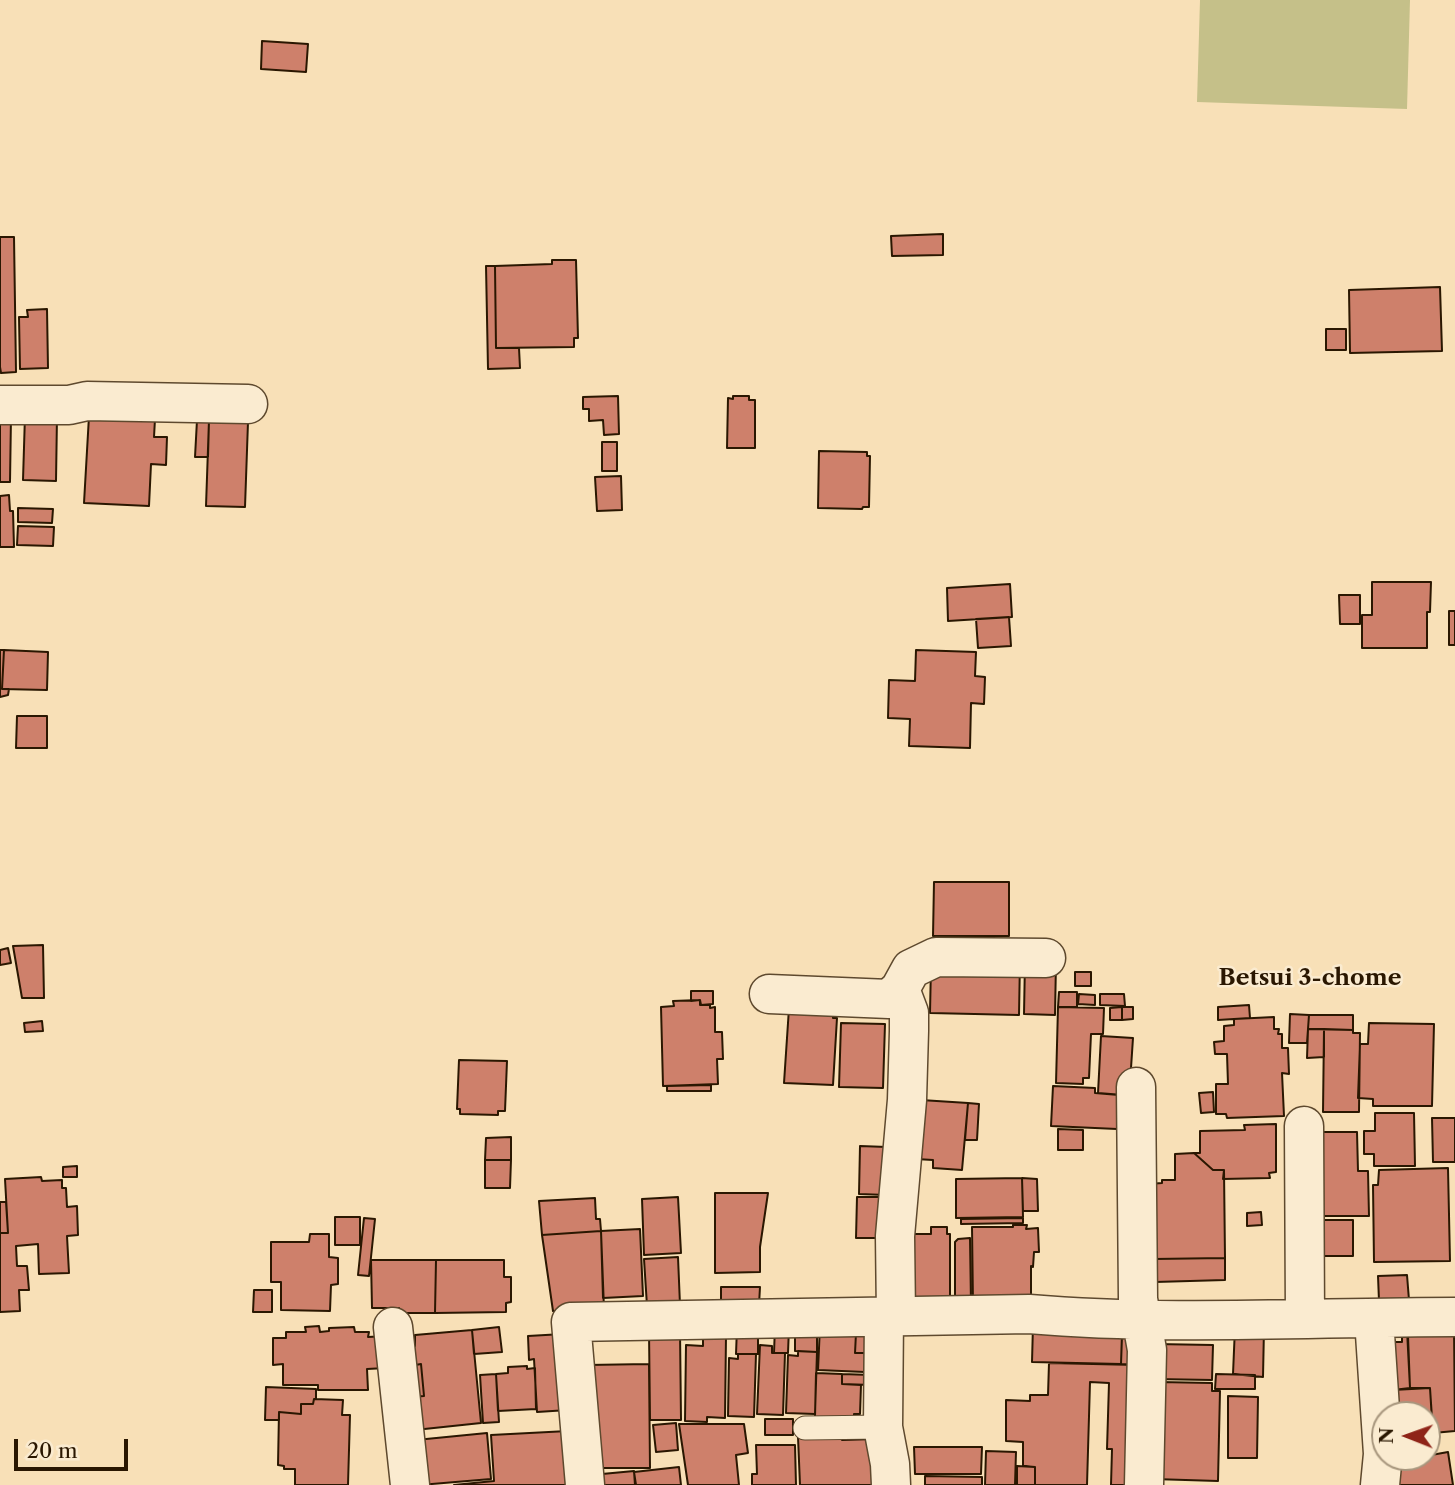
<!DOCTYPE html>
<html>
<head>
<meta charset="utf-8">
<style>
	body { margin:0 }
	#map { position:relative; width:1455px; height:1485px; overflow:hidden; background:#f8e0b7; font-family:"Libre Caslon Text",serif }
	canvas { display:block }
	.north { position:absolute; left:1371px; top:1401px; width:70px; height:70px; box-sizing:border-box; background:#faebd0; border:2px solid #a7967d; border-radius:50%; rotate:271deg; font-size:19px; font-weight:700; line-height:28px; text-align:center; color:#2a1701 }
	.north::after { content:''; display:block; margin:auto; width:24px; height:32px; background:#8f2418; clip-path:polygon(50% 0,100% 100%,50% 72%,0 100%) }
	.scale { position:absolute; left:14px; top:1439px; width:114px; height:32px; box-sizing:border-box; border:4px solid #2a1701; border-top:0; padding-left:9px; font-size:21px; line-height:24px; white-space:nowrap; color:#2a1701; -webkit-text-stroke:5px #faebd0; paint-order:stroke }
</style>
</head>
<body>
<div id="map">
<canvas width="1455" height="1485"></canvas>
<div class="north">N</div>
<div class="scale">20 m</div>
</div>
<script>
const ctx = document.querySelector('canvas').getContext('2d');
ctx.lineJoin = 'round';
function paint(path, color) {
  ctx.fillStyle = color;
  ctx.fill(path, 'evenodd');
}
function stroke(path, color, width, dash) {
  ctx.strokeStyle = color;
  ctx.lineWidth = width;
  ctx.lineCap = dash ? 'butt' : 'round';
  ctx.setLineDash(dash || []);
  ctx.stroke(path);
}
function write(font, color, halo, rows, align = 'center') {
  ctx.font = font + ' "Libre Caslon Text",serif';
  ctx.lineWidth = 5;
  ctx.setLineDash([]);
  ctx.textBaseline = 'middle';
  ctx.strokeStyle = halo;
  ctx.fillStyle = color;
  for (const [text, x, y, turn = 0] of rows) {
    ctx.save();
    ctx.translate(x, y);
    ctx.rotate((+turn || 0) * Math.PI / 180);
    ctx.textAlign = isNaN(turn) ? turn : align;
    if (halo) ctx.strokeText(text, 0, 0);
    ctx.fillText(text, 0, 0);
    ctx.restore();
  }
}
paint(new Path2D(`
	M1200 0H1410L1407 109 1197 102Z`), '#c5c089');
const building = new Path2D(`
	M262 41 308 44 306 72 261 69Z
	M943 234V255L892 256 891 236Z
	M0 237H14L16 372 1 373 0 367Z
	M552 260H576L578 338H574V347L496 348 495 266 552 264Z
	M486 266H495L496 348H519L520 368 488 369Z
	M1440 287 1442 351 1350 353 1349 290Z
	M47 309 48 368 20 369 19 317H28L27 310Z
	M1326 329H1346V350H1326Z
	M618 396 619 434 604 435 603 420 589 421V409H583V397Z
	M733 396H749V400H755V448H727L728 398 733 399Z
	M25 415 57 416 56 481 23 480Z
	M0 416H11L10 482H0Z
	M89 416 155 419 154 437H167L166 465 151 464 149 506 84 503Z
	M197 420H209L208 457H195Z
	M209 420 248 422 245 507 206 506Z
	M602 442H617V471H602Z
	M819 451 867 452V456H870L869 507H863L862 509 818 508Z
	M621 476 622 510 597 511 595 477Z
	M9 495 10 511H13L14 547H0V496Z
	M18 508 53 509 52 523 18 522Z
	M18 526 54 527 53 546 17 545Z
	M1372 582H1431L1430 612H1427V648H1362V615H1372Z
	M1010 584 1012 617 948 621 947 588Z
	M1339 595H1360V624H1340Z
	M1449 611H1455V645H1449Z
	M1009 617 1011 646 978 648 976 619Z
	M0 650H4L2 689H9L8 695 0 697Z
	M4 650 48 652 47 690 2 689Z
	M916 650 976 652 975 676 985 677 984 704 971 703 970 748 909 746 910 719 888 718 889 680 915 681Z
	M17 716H47V748H16Z
	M934 882H1009V936H933Z
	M43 945 44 998H22L13 946Z
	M8 948 11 963 0 965V950Z
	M1020 960 1019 1015 930 1013 931 965Z
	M1025 961 1056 962 1055 1015 1024 1014Z
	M1075 972H1091V986H1075Z
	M691 991H713V1004L701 1005 700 1000 691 1001Z
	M1059 992H1077V1007H1058Z
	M1079 994 1095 995V1005L1078 1004Z
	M1100 994H1124L1125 1006 1100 1005Z
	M700 1000V1005H710V1008L715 1007V1032H722L723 1059H717L718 1084 663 1086 661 1007 674 1006 673 1001Z
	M1249 1005 1250 1018 1218 1020V1007Z
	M1058 1007 1104 1008 1103 1034H1091L1089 1078H1083V1084L1056 1083Z
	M1122 1007V1020H1110V1008Z
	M1122 1007H1133V1019L1122 1020Z
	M789 1008 833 1011V1018H837L833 1085 784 1083Z
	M1290 1014 1309 1015 1307 1043H1289Z
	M1309 1015H1353V1030L1308 1029Z
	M1274 1017V1029H1279L1278 1034H1282V1048H1288L1289 1074 1282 1073 1284 1116 1227 1118 1226 1114H1216V1084H1228L1227 1054H1215L1214 1042 1224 1041V1026L1234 1025V1019Z
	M42 1021 43 1031 25 1032 24 1023Z
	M841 1023 885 1024 883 1088 839 1087Z
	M1369 1023 1434 1024 1432 1106H1373V1099L1358 1098 1360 1044H1368Z
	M1308 1029H1324V1057L1307 1058Z
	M1324 1029 1353 1030V1033H1360L1359 1112H1323Z
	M1101 1036 1133 1038 1130 1083 1123 1095 1098 1093Z
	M459 1060 507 1061 505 1111H498V1115L460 1114V1109H457Z
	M711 1085V1091H667V1086Z
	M1053 1086 1095 1088V1093L1119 1095 1117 1129 1051 1126Z
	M1213 1092 1214 1112 1201 1113 1199 1093Z
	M921 1100 968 1103 962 1170 933 1168V1160L916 1159Z
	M968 1103 979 1104 977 1140H965Z
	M1375 1113H1414L1415 1166H1374V1154H1364V1131H1375Z
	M1432 1118H1455V1162H1433Z
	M1276 1124V1172L1269 1173 1270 1178 1223 1179 1224 1170H1213L1194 1153H1200V1131L1245 1130 1244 1125Z
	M1058 1129 1083 1130V1150H1058Z
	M1314 1132H1357L1358 1171H1368L1369 1216H1315Z
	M511 1137V1160H485L486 1138Z
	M860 1146 887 1147 886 1195 859 1194Z
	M1194 1153 1213 1170H1224L1225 1258 1154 1259 1149 1184 1162 1183V1180H1175V1154Z
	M485 1160H511L510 1188H485Z
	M77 1166V1177H63V1167Z
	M1448 1168 1450 1261 1374 1262 1373 1185H1378L1379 1170Z
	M41 1177 42 1181 62 1180V1188H66L67 1207 77 1206 78 1235 67 1236 69 1273 39 1274 38 1244 16 1246 17 1266H27L29 1290H19L20 1311 0 1312V1233H8L5 1179Z
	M1022 1178 1037 1179 1038 1211H1023Z
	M1022 1178 1023 1217 956 1218V1179Z
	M715 1193H768L760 1247V1272L715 1273Z
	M678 1197 681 1253 644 1255 642 1199Z
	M857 1197H883V1238H856Z
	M595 1198 596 1219H600L601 1231 542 1235 539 1201Z
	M0 1202H6L8 1233H0Z
	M1261 1212 1262 1225 1247 1226V1213Z
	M335 1217H360V1245H335Z
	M364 1218 375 1219 369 1276 358 1275Z
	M1023 1218V1223L961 1224V1219Z
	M1313 1220H1353V1256H1313Z
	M1013 1225H1027L1026 1229 1038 1228 1039 1252H1034L1033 1267 1031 1266V1305H973L972 1227H1013Z
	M931 1227H947V1234H950V1305H906V1234H931Z
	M640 1229 643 1296 603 1298 601 1231Z
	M601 1231 604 1309 553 1311 542 1235Z
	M310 1234H329V1257L338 1258V1284L331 1285 330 1311 281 1310V1282H271V1242H309Z
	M970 1238 971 1305H955V1242L958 1239Z
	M678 1257 680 1305 647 1306 644 1259Z
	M1225 1258V1280L1155 1282 1154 1259Z
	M371 1260H436L435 1313H399V1308H372Z
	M436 1260H504V1277H511V1302L506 1303V1312L435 1313Z
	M1407 1275 1409 1300 1379 1301 1378 1276Z
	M721 1287H760L759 1305H721Z
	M254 1290H272V1312H253Z
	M1033 1325 1122 1333 1121 1364 1032 1362Z
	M319 1326 320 1332 329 1331V1328L354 1327 355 1332H369L368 1337 386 1336V1368L367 1369 368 1390H318V1385H283V1364L273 1365V1338H286V1332H306L305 1327Z
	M775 1326 789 1327 788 1353H774Z
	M820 1326 856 1333 855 1353H865V1372L818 1370Z
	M499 1327 502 1352 474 1354 472 1330Z
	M737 1327H758V1354H736Z
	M1235 1327 1264 1328 1263 1377 1233 1374Z
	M1454 1328 1455 1431 1433 1433 1430 1388H1410L1407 1330Z
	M795 1329H817V1352L795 1351Z
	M472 1330 481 1423 415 1430 412 1397 424 1396 421 1364 410 1366 408 1346H415V1335Z
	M649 1331H680L681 1420H650Z
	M856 1333H872V1353H855Z
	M563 1334 568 1410 537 1412 534 1359 529 1360 528 1336Z
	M703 1335 726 1336 725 1418 707 1417V1422L685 1421 686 1345 703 1346Z
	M1122 1336H1137V1365L1121 1364Z
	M1402 1336H1408L1410 1388 1393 1390 1391 1342H1402Z
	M1155 1344 1213 1345 1212 1380 1155 1379Z
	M760 1345 772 1346V1353H785L783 1415 757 1414Z
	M798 1351 817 1352 815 1414 786 1413 788 1355 798 1356Z
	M738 1354H756L754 1417 728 1416 729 1358 738 1359Z
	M1049 1363 1137 1365 1134 1485H1111L1112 1449H1107L1109 1383 1090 1382 1087 1485H1035V1467L1023 1466V1442L1006 1441V1400L1030 1401V1395H1048Z
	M421 1364 424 1396 412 1397 410 1366Z
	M649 1364 650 1468H591L587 1365Z
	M527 1366V1369L535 1368 536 1409 498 1411 496 1374 508 1373V1367Z
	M816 1373 842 1374V1384L861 1385 860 1414H854V1418L815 1417Z
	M496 1374 499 1422 483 1423 480 1375Z
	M842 1374 871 1375V1385L842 1384Z
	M1216 1374 1255 1375V1389H1215Z
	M1159 1382 1212 1383V1391H1220L1218 1481 1153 1479Z
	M266 1387 316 1389V1399H314L313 1404H301V1414L279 1412V1420H265Z
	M1430 1388 1434 1453H1427V1415H1394L1393 1390Z
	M1228 1396 1258 1397 1257 1458H1228Z
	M314 1399 343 1400 342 1415H350L348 1485H295V1469H284V1466L278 1465 279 1412 301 1414V1404H313Z
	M765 1419H793V1435H765Z
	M676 1423 678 1450 656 1452 653 1425Z
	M679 1424H744L748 1453 736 1455 739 1485H688Z
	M568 1431 575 1485H454L494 1481 491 1435Z
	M487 1433 491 1479 420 1485 416 1440Z
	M842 1436V1440L875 1439 877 1485H800L798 1437Z
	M756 1445H795L796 1485H752V1474H757Z
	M914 1447H982L981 1474H915Z
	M986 1451 1016 1452 1015 1485H985Z
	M1448 1452 1453 1485H1396L1398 1461Z
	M1017 1466 1035 1467V1485H1017Z
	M679 1467 681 1485H636L634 1472Z
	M634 1471 635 1485H603L602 1474Z
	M925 1476 982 1477V1485H925Z`);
paint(building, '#ce806b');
stroke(building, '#2a1701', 2);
const service = new Path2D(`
	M805 1428 883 1427`);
const minor = new Path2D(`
	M0 405H69L87 401 248 404
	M769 994 889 999 900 989 911 969 936 957 1046 958
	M1136 1087 1138 1299 1147 1350 1144 1485
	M1304 1126 1305 1319
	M884 1316 883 1427 890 1464 891 1485
	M896 1317 895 1236 907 1100 909 1031V1013L900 989
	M1374 1319 1383 1454 1380 1485
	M393 1327 410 1485
	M585 1485 571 1322 1029 1314C1171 1326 1314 1317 1455 1317`);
stroke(service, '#5e492e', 25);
stroke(minor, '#5e492e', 41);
stroke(service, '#faebd0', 23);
stroke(minor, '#faebd0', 38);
write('bold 23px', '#2a1701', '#faebd0', [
	["Betsui 3-chome",1310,978]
]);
</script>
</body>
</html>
